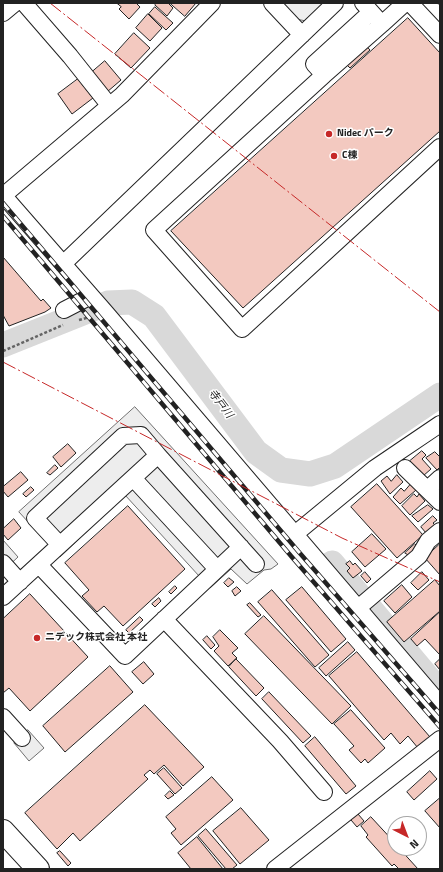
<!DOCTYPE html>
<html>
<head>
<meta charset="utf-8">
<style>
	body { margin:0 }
	#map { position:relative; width:443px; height:872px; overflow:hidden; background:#fff; font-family:"Titillium Web",sans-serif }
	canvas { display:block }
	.frame { position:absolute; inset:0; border:4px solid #222; pointer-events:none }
	.north { position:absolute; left:387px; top:816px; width:40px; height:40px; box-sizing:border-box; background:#fff; border:1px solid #a7a7a7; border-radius:50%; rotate:138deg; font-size:11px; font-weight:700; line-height:16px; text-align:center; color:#222 }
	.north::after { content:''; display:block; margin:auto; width:14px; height:18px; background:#c62828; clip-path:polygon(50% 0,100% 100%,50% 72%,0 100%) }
</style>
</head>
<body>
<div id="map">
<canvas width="443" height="872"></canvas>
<div class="frame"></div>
<div class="north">N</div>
</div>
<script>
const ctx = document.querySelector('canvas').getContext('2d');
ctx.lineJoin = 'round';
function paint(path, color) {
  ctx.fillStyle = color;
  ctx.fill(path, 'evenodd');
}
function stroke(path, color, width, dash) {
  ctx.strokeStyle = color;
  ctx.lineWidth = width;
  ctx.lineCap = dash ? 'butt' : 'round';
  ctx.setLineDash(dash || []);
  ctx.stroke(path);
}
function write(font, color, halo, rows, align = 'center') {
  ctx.font = font + ' "Titillium Web","Noto Sans JP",sans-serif';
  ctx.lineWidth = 3;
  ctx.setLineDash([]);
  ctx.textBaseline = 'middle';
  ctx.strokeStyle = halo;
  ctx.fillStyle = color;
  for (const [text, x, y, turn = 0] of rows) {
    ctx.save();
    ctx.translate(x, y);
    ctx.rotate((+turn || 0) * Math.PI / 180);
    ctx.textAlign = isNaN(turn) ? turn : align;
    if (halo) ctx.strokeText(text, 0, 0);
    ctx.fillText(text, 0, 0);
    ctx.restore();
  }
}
const green = new Path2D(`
	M281 3H324L306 21 296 19Z`);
paint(green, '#eee');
stroke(green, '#6f6f6f', 1);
const parking = new Path2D(`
	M135 407 278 564 271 569 264 570 247 584 231 569 210 588 125 495 60 557 19 512Z
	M3 540 18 557 3 571Z
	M28 730 44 748 29 761 14 743Z`);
paint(parking, '#ededed');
stroke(parking, '#6f6f6f', 1);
stroke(new Path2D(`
	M3 345 108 303 132 302 154 316 256 452 281 470 310 474 335 466 440 395
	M332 563 436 687`), '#d9d9d9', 25);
const building = new Path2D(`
	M117 3H136L140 7 129 19 119 9 121 7Z
	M157 3H168L173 8 167 16 155 5Z
	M170 3H196L185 16Z
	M155 7 173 23 166 30 149 14Z
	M148 14 162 28 150 41 136 28Z
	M408 18 440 53V131L243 308 171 231Z
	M353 32 370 50 350 68 333 51Z
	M134 33 150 48 131 68 115 54Z
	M105 61 121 80 107 92 91 73Z
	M78 79 93 98 72 114 58 94Z
	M3 257 41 301 43 299 51 308 45 312 9 326 3 315Z
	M68 444 76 453 61 467 53 457Z
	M422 451 426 455 422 459 431 469 423 476 410 461Z
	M435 452 440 457V467L437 470 426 458Z
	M55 465 58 468 50 475 47 473Z
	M21 472 28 480 8 497 3 491V487Z
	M397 475 403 482 390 494 381 481 387 476 391 481Z
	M377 484 423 535 397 558 351 507Z
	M411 484 416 490 400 504 393 497 401 488 404 491Z
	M31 487 34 490 26 497 23 494Z
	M414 494 417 497 419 494 425 501 410 515 402 506Z
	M428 505 433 509 418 522 412 516Z
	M128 506 185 569 123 626 104 606 97 612 82 596 89 590 65 563Z
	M433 516 437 520 433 523 436 526 426 533 421 527Z
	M14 519 21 528 8 540 3 534V529Z
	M372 534 386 549 365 567 352 552Z
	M415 544 418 547 408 555 405 553Z
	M439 545 440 546V575L425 558Z
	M350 561 353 565 355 563 362 571 353 578 347 571 350 568 346 564Z
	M365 572 371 579 367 583 361 576Z
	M422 572 429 580 418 590 411 583Z
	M229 578 234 582 228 587 224 583Z
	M435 580 440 586V611L404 642 387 622Z
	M402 585 412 597 395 613 384 601Z
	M175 586 177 588 171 594 169 592Z
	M237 587 241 591 235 596 232 591Z
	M302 587 346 639 331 652 286 600Z
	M272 590 329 655 315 667 258 602Z
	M30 594 88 657 30 711 9 688 3 693V619Z
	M159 598 161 601 155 607 152 604Z
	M250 603 261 615 258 617 247 605Z
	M440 612V655L425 639 417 646 411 639Z
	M264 616 351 706 332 724 245 634Z
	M140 617 143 620 129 633 126 630Z
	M220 630 238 648 232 653 237 658 228 666 214 651 219 646 213 637Z
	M207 636 215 645 211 649 203 640Z
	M348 642 355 650 326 676 319 668Z
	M357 652 430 737 418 748 408 736 400 744 391 733 384 740 329 676Z
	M236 659 264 688 256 696 229 667Z
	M440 659V670L435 664Z
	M144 662 154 674 143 684 132 672Z
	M110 666 133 692 65 752 43 726Z
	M269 692 311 736 303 743 262 699Z
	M145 705 204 767 183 786 164 765 154 774 150 770 144 775 148 779 80 841 73 833 57 849 25 813Z
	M351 710 385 748 368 763 365 759 361 763 349 750 354 746 334 724Z
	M315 737 356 786 346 794 305 746Z
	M164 768 182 788 175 794 157 774Z
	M430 771 437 779 414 800 407 792Z
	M212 777 233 800 181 845 171 833 176 829 166 817Z
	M170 791 174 795 168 799 165 796Z
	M440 798V828L425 811Z
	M241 808 269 840 240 864 213 831Z
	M358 814 364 821 357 827 351 820Z
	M371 817 395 843V848H399L418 869H399L394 864 392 866 366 837 368 835 361 826Z
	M206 829 237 865 232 869H226L198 836Z
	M197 837 223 869H191L178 853Z
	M60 851 71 863 68 866 57 853Z`);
paint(building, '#f3c9c0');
stroke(building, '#222', 1);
const minor = new Path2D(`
	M24 3 70 56 109 105
	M272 3 302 35
	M363 3 382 24 405 3
	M410 3 440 35
	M371 12 314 64 324 75 382 24
	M3 13 15 3
	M324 75 154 230 242 329 440 147
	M3 195 106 313 440 704
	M3 196 122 95 212 3
	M63 264 335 3
	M64 310 91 296
	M405 468 440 502
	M133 478 217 569
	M428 489 440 478
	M295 534 375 468 440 424
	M60 545 35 518 123 436 141 435 158 455
	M3 563 20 582
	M39 565 125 656 241 547
	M3 597 158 455 256 564
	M358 608 419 556 428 541 440 531
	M164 619 280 741 324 792
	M3 717 22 738
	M275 869 440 739`);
const highway = new Path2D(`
	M3 831 38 869`);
stroke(minor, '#222', 18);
stroke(highway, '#222', 24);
stroke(new Path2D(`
	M438 3 440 4
	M79 320 90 317
	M3 351 63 325`), '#646464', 2.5, [3, 2]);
stroke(minor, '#fff', 16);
stroke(highway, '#fff', 22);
const rail = new Path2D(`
	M3 203 298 551 440 714
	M3 216 291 556 440 727`);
stroke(rail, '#222', 4.5);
stroke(rail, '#fff', 3, [9]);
stroke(new Path2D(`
	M50 3 440 312
	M3 362 342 538 440 582`), '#c62828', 1, [14, 3, 2, 3]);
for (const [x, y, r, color] of [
	[329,134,4,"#c62828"],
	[334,156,4,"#c62828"],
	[37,638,4,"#c62828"]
]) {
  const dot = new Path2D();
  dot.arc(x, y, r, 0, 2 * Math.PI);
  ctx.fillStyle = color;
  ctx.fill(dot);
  stroke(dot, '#fff', 1.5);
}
write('bold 10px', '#222', '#fff', [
	["Nidec パーク",337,134],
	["C棟",342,156],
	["ニデック株式会社 本社",45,638]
], 'left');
write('italic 11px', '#222', '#fff', [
	["寺戸川",220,404,53]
]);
</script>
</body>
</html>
